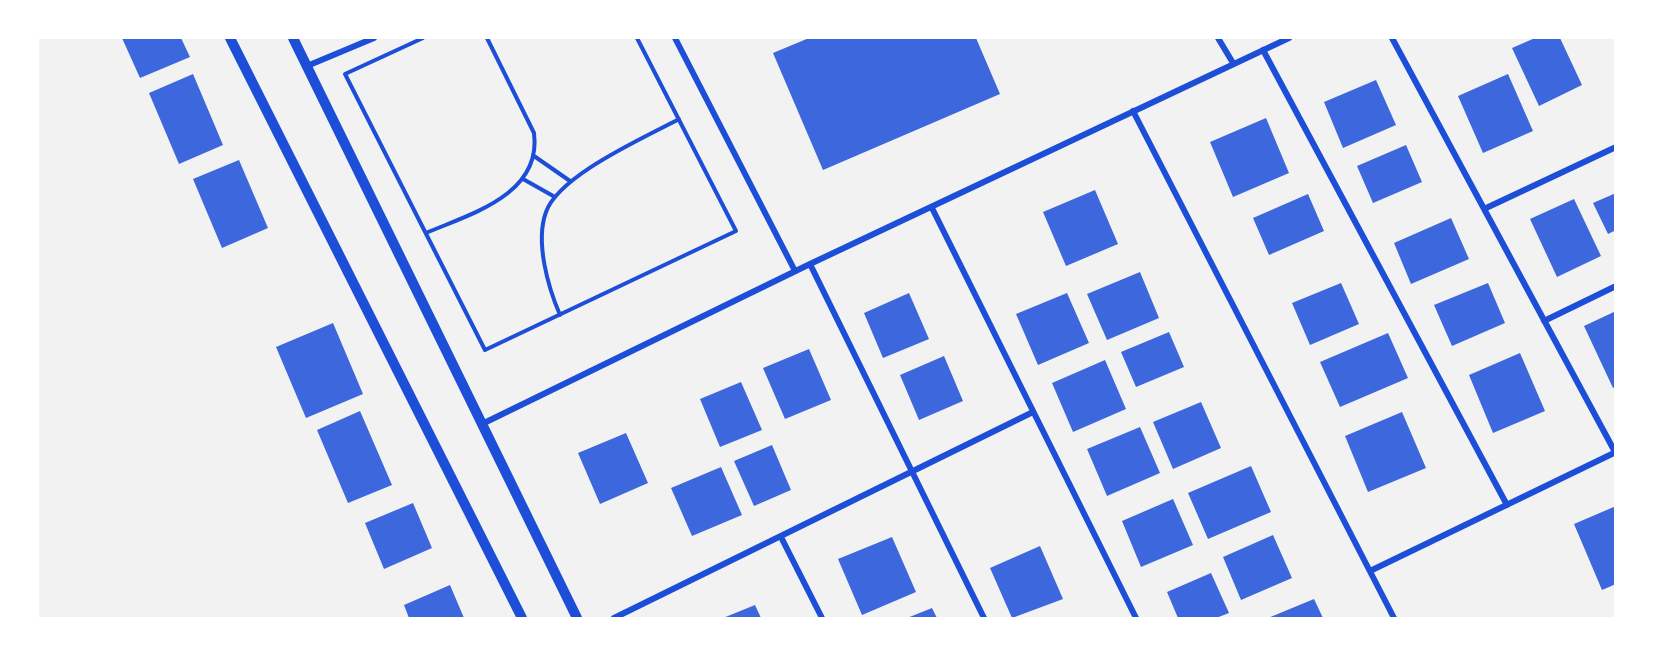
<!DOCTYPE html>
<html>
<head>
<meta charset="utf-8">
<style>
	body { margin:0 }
	#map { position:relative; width:1653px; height:656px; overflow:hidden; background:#f2f2f2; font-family:Quicksand,sans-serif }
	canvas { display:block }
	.frame { position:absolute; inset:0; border:39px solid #fff; pointer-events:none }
</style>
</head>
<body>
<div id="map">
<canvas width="1653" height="656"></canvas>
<div class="frame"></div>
</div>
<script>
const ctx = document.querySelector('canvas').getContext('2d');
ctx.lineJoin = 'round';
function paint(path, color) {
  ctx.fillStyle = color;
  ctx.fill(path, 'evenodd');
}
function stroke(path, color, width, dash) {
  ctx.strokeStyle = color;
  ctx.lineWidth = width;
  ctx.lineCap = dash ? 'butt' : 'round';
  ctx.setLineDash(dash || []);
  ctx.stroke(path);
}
paint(new Path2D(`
	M122 38H181L190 57 140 78Z
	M809 38H976L1000 94 823 170 773 53Z
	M1535 38H1560L1582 85 1539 106 1512 48Z
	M193 74 223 145 179 164 149 93Z
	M1508 74 1533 131 1483 153 1458 96Z
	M1376 80 1396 125 1343 148 1324 102Z
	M1266 118 1289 173 1233 197 1210 142Z
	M1406 145 1422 182 1373 203 1357 166Z
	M239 160 268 228 222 248 193 179Z
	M1095 190 1118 244 1066 266 1043 212Z
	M1616 193V230L1608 234 1593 203Z
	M1308 194 1324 231 1269 255 1253 218Z
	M1574 199 1601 256 1557 277 1530 219Z
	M1451 218 1469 259 1411 284 1394 243Z
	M1140 272 1159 318 1107 340 1087 294Z
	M1341 283 1359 324 1310 345 1292 303Z
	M1488 283 1505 323 1452 346 1434 305Z
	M909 293 929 339 883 358 864 313Z
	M1067 293 1089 343 1038 365 1016 314Z
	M1616 311V386L1613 388 1584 326Z
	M333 323 363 394 306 418 276 347Z
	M1169 332 1184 367 1136 387 1121 352Z
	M1388 333 1408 378 1340 407 1320 362Z
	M809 349 831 400 785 419 763 368Z
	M1520 353 1545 411 1493 433 1469 375Z
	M944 356 963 401 919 420 900 375Z
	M1105 360 1126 409 1073 432 1052 383Z
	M741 382 762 430 720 447 700 399Z
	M1201 402 1221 448 1173 469 1153 422Z
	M360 411 392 485 348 503 317 430Z
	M1402 412 1426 468 1368 492 1345 436Z
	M1140 427 1160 473 1107 496 1087 449Z
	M626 433 648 483 600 504 578 453Z
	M772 445 791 490 754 506 734 461Z
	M1251 466 1271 512 1208 539 1188 493Z
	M721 467 742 515 692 536 671 488Z
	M1173 499 1193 545 1141 567 1122 521Z
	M413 503 432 548 384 569 365 523Z
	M1616 506V584L1602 590 1574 524Z
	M1273 535 1292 578 1241 600 1223 557Z
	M892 537 916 592 862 615 838 559Z
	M1040 546 1063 599 1012 618 990 568Z
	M1211 573 1229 613 1216 618H1178L1167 592Z
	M450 585 464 618H409L404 605Z
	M1314 599 1323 618H1268Z
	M755 605 761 618H723Z
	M932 608 937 618H907Z`), '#3d67dc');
stroke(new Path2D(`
	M423 38 345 74 485 350 736 231 637 38
	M534 156 570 181
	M523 179 555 197
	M426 233C470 214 542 195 534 133L487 38
	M560 315C548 287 535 242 546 212 559 175 644 138 679 119`), '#1d4ed8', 4);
stroke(new Path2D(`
	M675 38 795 271
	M1218 38 1233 63
	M1392 38 1615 452
	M1263 50 1507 505
	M307 66 374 38
	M1133 111 1394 618
	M932 208 1136 618
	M1484 209 1616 147
	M810 264 1289 38
	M1544 321 1616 286
	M482 424 810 264 984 618
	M781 537 822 618
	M1370 571 1616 452
	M614 618 1033 412`), '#1d4ed8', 6);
stroke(new Path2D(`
	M230 38 522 618
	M293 38 577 618`), '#1d4ed8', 10);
</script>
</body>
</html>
